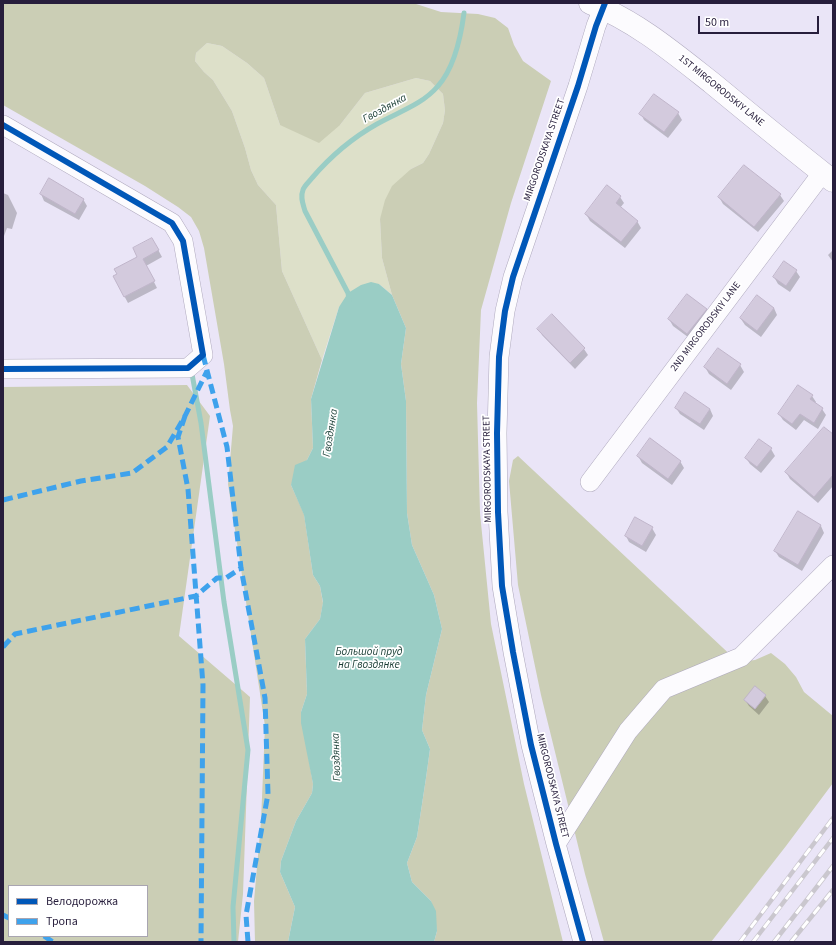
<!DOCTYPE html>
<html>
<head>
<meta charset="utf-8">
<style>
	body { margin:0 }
	#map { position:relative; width:836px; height:945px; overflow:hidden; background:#eae5f7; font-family:"Source Sans 3",sans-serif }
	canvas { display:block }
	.frame { position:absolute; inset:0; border:4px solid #271e3c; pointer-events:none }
	.legend { position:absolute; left:8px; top:885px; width:140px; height:52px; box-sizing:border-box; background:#fff; border:1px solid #a9a5b1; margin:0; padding:5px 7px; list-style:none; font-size:12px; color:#271e3c }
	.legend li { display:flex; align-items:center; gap:8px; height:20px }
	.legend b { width:20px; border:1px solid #a9a5b1 }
	.scale { position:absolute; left:698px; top:16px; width:121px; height:18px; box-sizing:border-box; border:2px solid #271e3c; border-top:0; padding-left:5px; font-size:12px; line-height:14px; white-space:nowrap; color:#271e3c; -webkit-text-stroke:3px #fff; paint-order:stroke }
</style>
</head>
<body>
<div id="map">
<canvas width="836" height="945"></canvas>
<div class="frame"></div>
<ul class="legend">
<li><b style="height:5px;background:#0057b8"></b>Велодорожка</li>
<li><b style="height:5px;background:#3ea2ec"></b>Тропа</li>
</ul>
<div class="scale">50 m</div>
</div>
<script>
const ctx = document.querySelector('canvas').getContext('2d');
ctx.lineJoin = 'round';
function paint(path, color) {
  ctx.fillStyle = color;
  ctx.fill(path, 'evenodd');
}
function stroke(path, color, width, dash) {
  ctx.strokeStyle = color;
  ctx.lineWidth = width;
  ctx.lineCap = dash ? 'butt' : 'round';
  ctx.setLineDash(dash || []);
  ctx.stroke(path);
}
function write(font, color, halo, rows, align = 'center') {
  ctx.font = font + ' "Source Sans 3",sans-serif';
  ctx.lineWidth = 3.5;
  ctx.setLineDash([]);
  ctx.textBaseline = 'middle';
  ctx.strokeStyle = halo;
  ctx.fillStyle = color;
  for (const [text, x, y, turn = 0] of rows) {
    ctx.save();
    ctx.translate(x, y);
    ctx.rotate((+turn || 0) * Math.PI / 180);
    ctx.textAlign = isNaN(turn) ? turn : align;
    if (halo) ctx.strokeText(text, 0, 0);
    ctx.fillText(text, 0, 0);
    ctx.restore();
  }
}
paint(new Path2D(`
	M207 43 222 46 247 63 264 78 280 125H340L365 93 416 78 430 81 443 94 445 110 443 123 429 154 423 163 411 169 380 219 382 258 392 295 379 284 339 307 322 360 282 271 276 205 258 185 251 170 245 148 232 111 213 80 204 72 195 61 196 53Z`), '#dde0c9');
paint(new Path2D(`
	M3 3H413L441 12 478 14 495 18 508 28 514 45 523 61 551 81 511 203 481 310 477 403 480 513 491 624 524 784 563 942H434L437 931 431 901 412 882 407 863 417 837 426 778 430 749 422 730 426 695 442 629 434 595 412 545 407 513 406 401 401 364 406 328 392 295 382 258 380 219 385 200 392 186 411 169 423 163 429 154 443 123 445 110 443 94 430 81 416 78 365 93 340 125 319 143 280 125 264 78 247 63 222 46 207 43 196 53 195 61 204 72 213 80 232 111 245 148 251 170 258 185 276 205 282 271 322 360 311 399 313 448 307 460 291 485 304 514 313 575 320 586 323 603 320 619 305 639 307 694 301 712 313 784 312 793 296 821 281 861 280 872 295 907 288 942H255L254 901 261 821 265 726 228 484 233 426 230 410 224 364 204 248 199 231 191 217 178 207 145 186 3 105Z
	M187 385 210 416 179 636 250 697 243 894 238 942H3V387ZM9 886H147V936H9Z
	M518 456 738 662 755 660 771 653 785 664 796 677 804 692 833 716V783L786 846 711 942H604L585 874 541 695 518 585 509 481 513 460Z`), '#cbceb5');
paint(new Path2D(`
	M371 282 379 284 392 295 406 328 401 364 406 401 407 513 412 545 434 595 442 629 426 695 422 730 430 749 426 778 417 837 407 863 412 882 431 901 436 911 437 931 434 942H288L295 907 280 872 281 861 296 821 312 793 313 784 301 723V712L307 694 305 639 320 619 323 602 320 586 313 575 304 515 291 485 295 465 307 460 313 448 311 399 339 307 348 293 361 285Z`), '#9acdc5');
paint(new Path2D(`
	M678 113 682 120 668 138 644 120 641 114Z
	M3 193 8 195 17 213 12 229 7 228 4 236H3Z
	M41 194 83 199 87 206 79 220 44 201Z
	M780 195 784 201 758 232 723 204 719 197Z
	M620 197 624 203 620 208 637 221 641 228 625 248 590 221 586 214Z
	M156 246 162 257 146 266 157 288 128 303 114 277Z
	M833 250V262L828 255Z
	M796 271 800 277 790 292 778 284 774 277Z
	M757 297 774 308 777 315 761 337 745 325 741 319Z
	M706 309 710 316 692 340 673 326 669 319Z
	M552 316 584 349 588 355 575 369 542 335 539 329Z
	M740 365 744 372 731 390 709 374 705 367Z
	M812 396 816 402 815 404 822 409 826 415 818 429 804 420 796 430 783 420 779 414Z
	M676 408 710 409 713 416 704 430 680 414Z
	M833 436V486L818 503 790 479 786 472Z
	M771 449 775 456 761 473 750 464 746 458Z
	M638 456 680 461 684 468 672 485 642 463Z
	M798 512 821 526 824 533 802 571 779 557 775 551Z
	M636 519 652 528 656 535 646 552 629 542 626 536Z
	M765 696 769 702 759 715 749 706 745 700Z`), '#0003');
stroke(new Path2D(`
	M349 300 348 293 305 211C303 204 300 197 303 190 304 186 309 182 312 178 330 157 352 138 377 124 398 112 422 105 438 86 454 68 461 36 464 13
	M192 374 201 423 224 602 248 750 233 907 234 942`), '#9acdc5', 5);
const building = new Path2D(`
	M654 94 679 112 664 132 639 114Z
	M744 165 781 194 754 227 718 197Z
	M49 178 84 199 75 214 40 194Z
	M607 185 621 196 616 203 638 221 621 242 585 214Z
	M152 238 159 250 143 259 155 281 124 297 113 276 117 274 114 269 137 257 133 248Z
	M784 261 797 270 786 286 773 277Z
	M687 294 707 309 687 334 668 319Z
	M757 295 774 308 757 331 740 318Z
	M552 314 585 348 570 363 537 329Z
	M718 348 741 364 727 384 704 367Z
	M798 385 813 395 810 399 823 408 814 423 800 414 792 424 778 414Z
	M685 392 710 409 700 424 675 408Z
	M824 427 833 434V475L814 497 785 472Z
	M650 438 681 461 668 479 637 456Z
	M759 439 772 448 757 467 745 458Z
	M798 511 821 525 798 565 774 551Z
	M635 517 653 527 642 546 625 536Z
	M755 686 766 695 755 709 744 700Z`);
paint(building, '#d3cadd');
stroke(building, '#c0b5ca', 1);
const minor = new Path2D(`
	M3 125 172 223 183 241 203 355 188 368 3 369
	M590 482 823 172
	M556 844 628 731 664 689 741 657 833 565
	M583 942 556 844 531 745 513 652 502 586 498 512 497 433 499 357 505 311 513 277 578 86 596 26 605 3`);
const tertiary = new Path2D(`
	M590 3C636 21 674 53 712 83 752 116 792 149 833 181`);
stroke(minor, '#aea8bd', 20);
stroke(tertiary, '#aea8bd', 23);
stroke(minor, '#fcfbfe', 19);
stroke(tertiary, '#fcfbfe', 22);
const rail = new Path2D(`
	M740 942 833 818
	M753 942 833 838
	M774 942 833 866
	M791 942 833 890`);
stroke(rail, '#cac7ce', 4.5);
stroke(rail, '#fff', 3, [9]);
stroke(new Path2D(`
	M203 355 227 447 241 568 265 698 268 794 246 915 248 942
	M185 416 178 437 188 489 203 685 201 942
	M3 500 81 481 132 473 167 447 185 416 207 371
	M3 647 15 634 196 596 217 578H226L241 568
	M3 915 9 918
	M44 936 53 942`), '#3ea2ec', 5, [10, 5]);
stroke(new Path2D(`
	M3 125 172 223 183 241 203 355 188 368 3 369
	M583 942 556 844 531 745 513 652 502 586 498 512 497 433 499 357 505 311 513 277 578 86 596 26 605 3`), '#0057b8', 6);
write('10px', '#271e3c', '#fff', [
	["1ST MIRGORODSKIY LANE",721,91,39],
	["MIRGORODSKAYA STREET",545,150,-71],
	["2ND MIRGORODSKIY LANE",706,327,-53],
	["MIRGORODSKAYA STREET",488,469,-91],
	["MIRGORODSKAYA STREET",552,786,76]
]);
write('italic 11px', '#193d34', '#fff', [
	["Гвоздянка",385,109,-29],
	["Гвоздянка",331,433,-81],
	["Большой пруд",369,653],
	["на Гвоздянке",369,666],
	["Гвоздянка",337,757,-92]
]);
</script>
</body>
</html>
